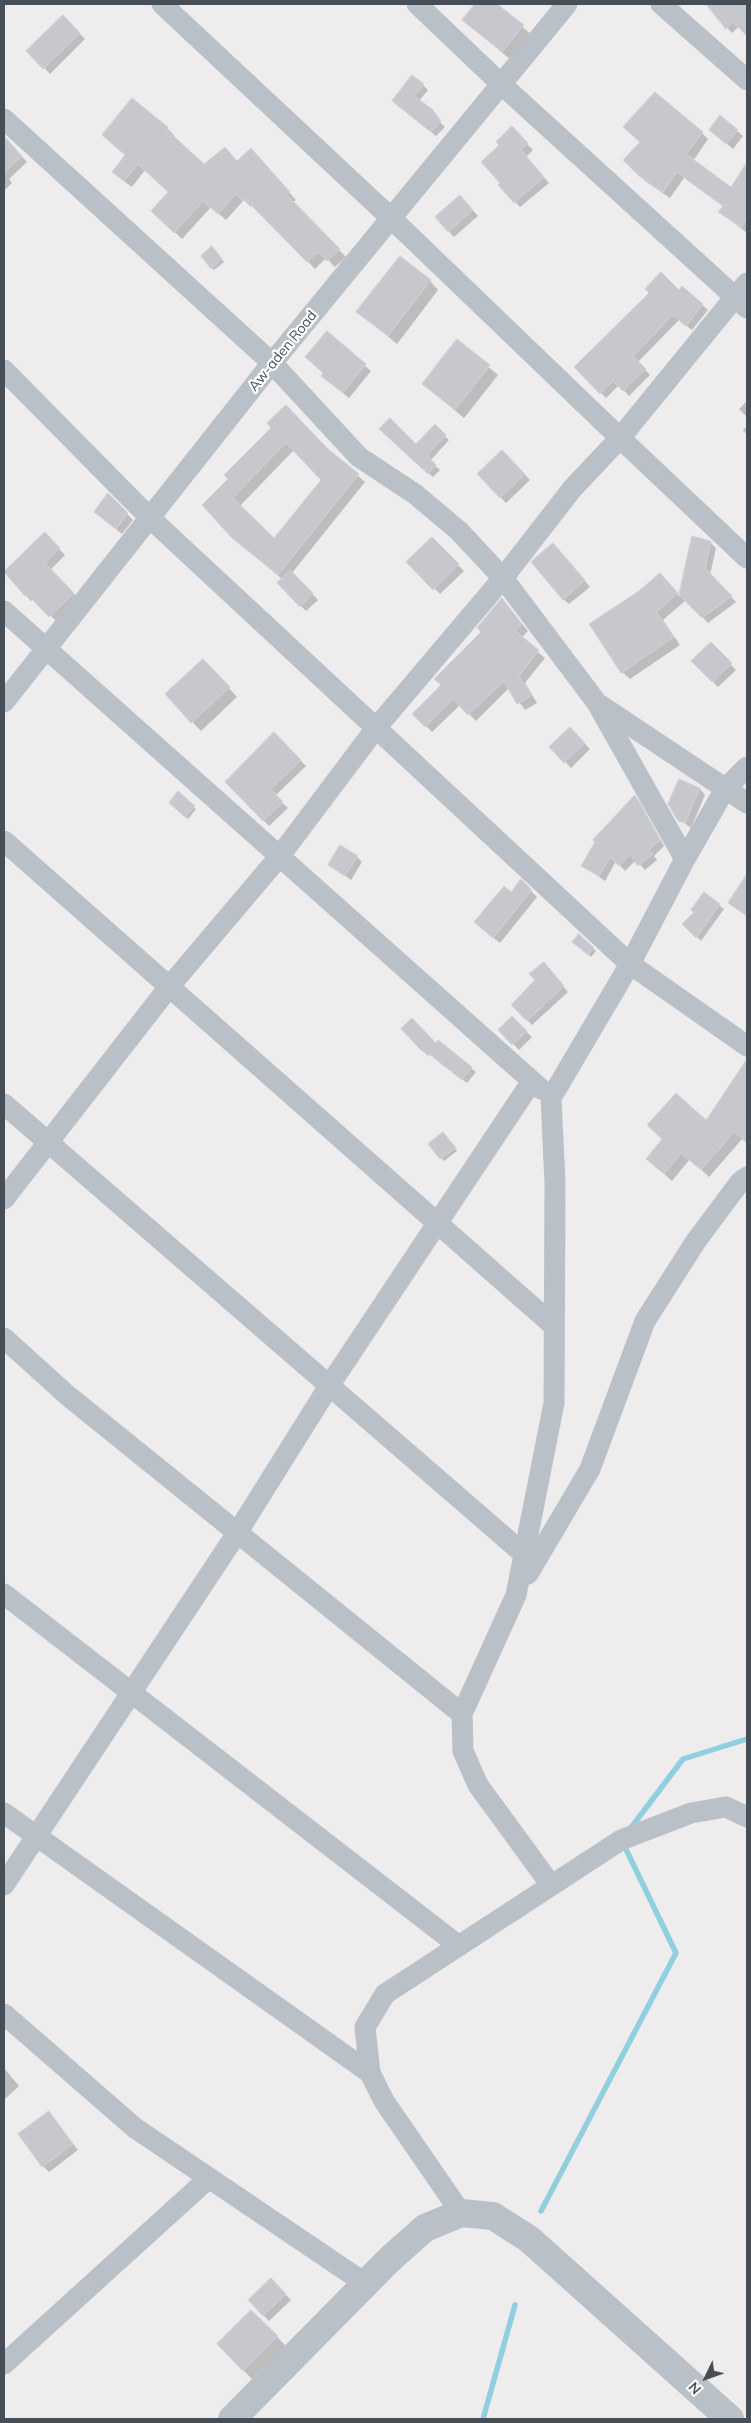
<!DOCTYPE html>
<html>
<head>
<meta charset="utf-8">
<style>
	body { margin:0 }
	#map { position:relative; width:751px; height:2423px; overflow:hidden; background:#eeecec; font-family:Mulish,sans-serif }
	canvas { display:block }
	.frame { position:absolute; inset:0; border:5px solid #464f57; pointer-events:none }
	.north { position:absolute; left:681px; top:2353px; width:50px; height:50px; -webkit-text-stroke:4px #fff; paint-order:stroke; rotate:228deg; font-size:14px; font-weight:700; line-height:20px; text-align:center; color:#464f57 }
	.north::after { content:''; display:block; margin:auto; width:18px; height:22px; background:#464f57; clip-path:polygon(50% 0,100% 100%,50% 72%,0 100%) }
</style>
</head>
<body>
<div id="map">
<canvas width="751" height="2423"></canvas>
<div class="frame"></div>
<div class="north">N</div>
</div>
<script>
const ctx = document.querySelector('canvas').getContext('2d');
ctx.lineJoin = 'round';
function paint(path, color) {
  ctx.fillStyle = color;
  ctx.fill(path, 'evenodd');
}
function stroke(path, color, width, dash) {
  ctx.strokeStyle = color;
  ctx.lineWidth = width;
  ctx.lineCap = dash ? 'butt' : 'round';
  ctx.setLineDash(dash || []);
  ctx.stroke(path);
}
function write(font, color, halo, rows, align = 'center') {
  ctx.font = font + ' Mulish,sans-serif';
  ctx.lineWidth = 4.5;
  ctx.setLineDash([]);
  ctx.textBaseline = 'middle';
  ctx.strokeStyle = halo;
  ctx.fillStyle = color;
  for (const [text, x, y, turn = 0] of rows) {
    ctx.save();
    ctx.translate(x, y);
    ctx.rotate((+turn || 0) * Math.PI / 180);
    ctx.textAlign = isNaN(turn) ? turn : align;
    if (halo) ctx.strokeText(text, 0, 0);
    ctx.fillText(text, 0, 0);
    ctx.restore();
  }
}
paint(new Path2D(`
	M476 4H495L532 35 511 60 463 20Z
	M707 4H747V35L739 26 732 33 716 16 717 14Z
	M63 16 85 39 50 74 28 51Z
	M423 85 428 90 419 101 445 127 436 136 398 106Z
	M167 128 174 135 173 137 204 166 258 157 296 200 293 202 346 257 335 267 326 258 315 269 253 205 251 207 244 200 226 220 211 207 182 239 160 218 169 192 145 170 132 187 121 179 114 172 126 155 103 135Z
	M512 128 533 150 526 157 549 183 520 207 515 202 501 145Z
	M737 131 743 136 733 149 716 135Z
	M702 133 708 139 693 161 731 189 747 164V233L720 212 724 207 684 178 670 198 645 181 625 160 642 142Z
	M6 140 27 162 9 179 12 183 4 191V142Z
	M466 203 478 216 454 237 437 218Z
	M214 251 224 262 214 270 212 268Z
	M430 281 438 290 397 344 358 311Z
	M682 288 708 310 692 330 679 320 638 362 650 375 629 396 619 385 606 398 576 367Z
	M328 333 371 371 349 398 329 382Z
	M457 341 498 375 464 418 423 384Z
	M747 401V417L739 409Z
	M435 426 449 440 430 461 440 470 433 477 385 433 416 446Z
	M747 426V435L743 430Z
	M272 428 329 451 365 482 292 573 318 600 306 611 278 583 282 579 233 537 230 480ZM294 450 322 479 274 539 239 507Z
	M502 451 530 480 506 503 479 474Z
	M108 495 133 520 122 534 101 517Z
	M44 534 65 555 50 570 79 599 56 621 34 599 31 601 4 571Z
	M693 537 710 542 716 548 710 575 736 602 708 623 686 600 663 620 680 645 630 679 622 672 667 582 680 597Z
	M432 539 464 571 440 594 408 562Z
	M559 551 590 587 569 604 563 599Z
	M508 607 528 631 521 638 545 658 525 683 537 703 525 710 509 688 476 721 460 705 432 732 414 714 443 686Z
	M711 644 736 670 718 687 696 664Z
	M212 669 237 697 201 731 166 694Z
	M570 729 590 749 571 768 551 747Z
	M274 734 306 766 275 796 288 808 269 826 227 782Z
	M680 781 700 789 705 795 691 828 680 820Z
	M178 793 196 809 188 819 170 803Z
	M635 797 640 802 664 846 654 856 657 860 645 870 636 860 625 871 616 861 605 881 583 866Z
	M357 857 362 862 351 880 329 864Z
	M747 876V917L730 903Z
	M521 881 537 897 500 943 481 928Z
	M719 905 724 909 701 941 684 924 695 913Z
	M579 936 596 951 591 957 574 942Z
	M548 968 568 992 532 1025 512 1005Z
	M512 1018 532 1037 519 1050 500 1030Z
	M403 1029 436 1044 476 1072 467 1083 429 1054 428 1056Z
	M739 1073 747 1078V1143L742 1139 709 1177 690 1159 672 1181 647 1159 663 1139 707 1122Z
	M446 1136 457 1151 444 1161 430 1144Z
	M4 2068 19 2086 4 2100Z
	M49 2113 78 2150 49 2172 43 2166Z
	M271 2280 291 2300 269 2321 249 2300Z
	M251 2311 286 2346 252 2379 218 2344Z`), '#0003');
stroke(new Path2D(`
	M630 1829 683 1759 747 1739
	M541 2211 676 1953 623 1843
	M483 2419 515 2305`), '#90cfe0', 5.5);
const building = new Path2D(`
	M475 4H497L524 25 502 52 462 20Z
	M706 4H747V36L733 22 726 29Z
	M63 15 80 33 43 69 26 51Z
	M412 75 424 84 414 96 432 109 441 121 431 132 392 101Z
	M655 92 703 132 686 154 731 187 747 162V218L741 227 718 212 723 206 677 172 663 192 639 176 623 160 640 142 623 127Z
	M132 98 168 127 166 129 204 164 225 147 237 161 251 148 290 192 287 195 340 249 327 261 318 252 307 262 245 199 243 201 236 194 218 214 203 201 174 233 151 211 168 192 138 164 124 181 112 172 125 155 102 135Z
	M720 115 738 130 726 144 709 130Z
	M512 126 528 143 521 150 544 177 514 203 498 185 500 183 481 162 499 145 496 142Z
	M4 136 22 156 4 173Z
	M460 195 473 210 448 232 435 217Z
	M212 246 222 259 211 269 201 256Z
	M400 256 431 280 388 336 356 312Z
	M661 272 679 290 682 286 703 304 686 326 673 315 633 356 646 369 623 391 613 381 600 394 574 367 649 293 645 289Z
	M327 331 366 364 343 393 321 376 323 373 305 357Z
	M457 339 490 365 455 410 422 384Z
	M286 405 328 449 359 474 278 575 232 538 202 505 228 479 224 475 271 428 267 423ZM286 443 321 480 274 538 233 498Z
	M390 418 416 444 435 424 446 435 427 455 436 465 428 474 379 429Z
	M502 450 525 474 500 498 477 474Z
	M108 493 128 513 116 529 94 512Z
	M45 532 60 548 45 563 74 593 49 617 27 594 25 596 4 572Z
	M692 536 711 541 705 568 732 596 702 618 679 595Z
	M432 537 459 564 433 590 406 562Z
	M553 543 585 580 563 600 531 562Z
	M290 570 313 593 300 607 277 583Z
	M660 573 678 593 656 612 674 637 621 673 589 624 639 591Z
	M502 598 522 624 515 631 539 650 519 676 531 696 517 704 504 681 468 715 453 699 425 727 412 714 441 685 434 679 481 632 477 628Z
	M711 642 732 663 712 682 691 661Z
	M203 659 230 687 191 723 165 694Z
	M570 727 585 743 564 763 549 747Z
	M274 732 301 760 271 789 283 802 263 821 225 782Z
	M679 779 700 788 685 823 678 821 668 804Z
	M178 791 195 806 185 817 169 803Z
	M635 795 660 840 649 850 653 854 638 866 630 855 619 866 610 857 599 876 581 866 595 842 593 840Z
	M340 845 358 856 345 876 328 865Z
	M747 874V916L728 903Z
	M521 879 532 890 493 938 474 922 504 886 511 892Z
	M704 892 720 904 696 938 682 924 694 912 691 910Z
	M579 934 594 948 588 955 572 942Z
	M544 962 564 986 527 1021 511 1005 535 980 529 974Z
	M512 1016 527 1031 512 1045 498 1030Z
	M412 1018 436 1043 438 1040 472 1067 462 1080 424 1050 423 1052 401 1029Z
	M747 1059V1141L734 1132 701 1170 681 1153 664 1174 646 1159 662 1139 647 1125 676 1093 706 1120Z
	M443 1132 456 1148 440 1159 428 1144Z
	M49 2111 73 2144 42 2167 18 2134Z
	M271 2278 286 2294 263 2316 248 2300Z
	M251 2310 278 2336 243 2371 217 2344Z`);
paint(building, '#c7c8ce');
stroke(building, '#d0d2d7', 1);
stroke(new Path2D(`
	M162 4 392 219 620 438 572 489 503 578 597 703 685 859 630 964 551 1098 555 1183 554 1403 516 1595 462 1714 463 1751 478 1785 551 1885
	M417 4 501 84 735 297 747 283
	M661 4 747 80
	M4 119 272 363 359 457 415 494 459 531 503 578 376 728 279 857 169 987 4 1199
	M747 308 735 297 620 438 747 558
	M4 370 150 518 630 964 747 1046
	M4 611 541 1089
	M4 702 272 363 567 4
	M600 705 747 803
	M4 841 554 1326
	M685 859 725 789 747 767
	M4 1104 532 1561
	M4 1338 67 1395 462 1714
	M528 1574 590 1469 645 1321 696 1241 740 1182 747 1177
	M4 1594 459 1946
	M4 1813 370 2073
	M4 1885 237 1533 329 1386 532 1081
	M4 2014 135 2128 366 2284
	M461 2213 384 2101 370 2073 365 2027 385 1994 621 1840 691 1813 726 1807 747 1817
	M4 2364 209 2178`), '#b9c0c7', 21);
stroke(new Path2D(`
	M232 2419 390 2259 425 2228 461 2213 493 2216 529 2239 730 2419`), '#b9c0c7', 28);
write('14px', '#464f57', '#fff', [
	["Aw-aden Road",283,351,-51]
]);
</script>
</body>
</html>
